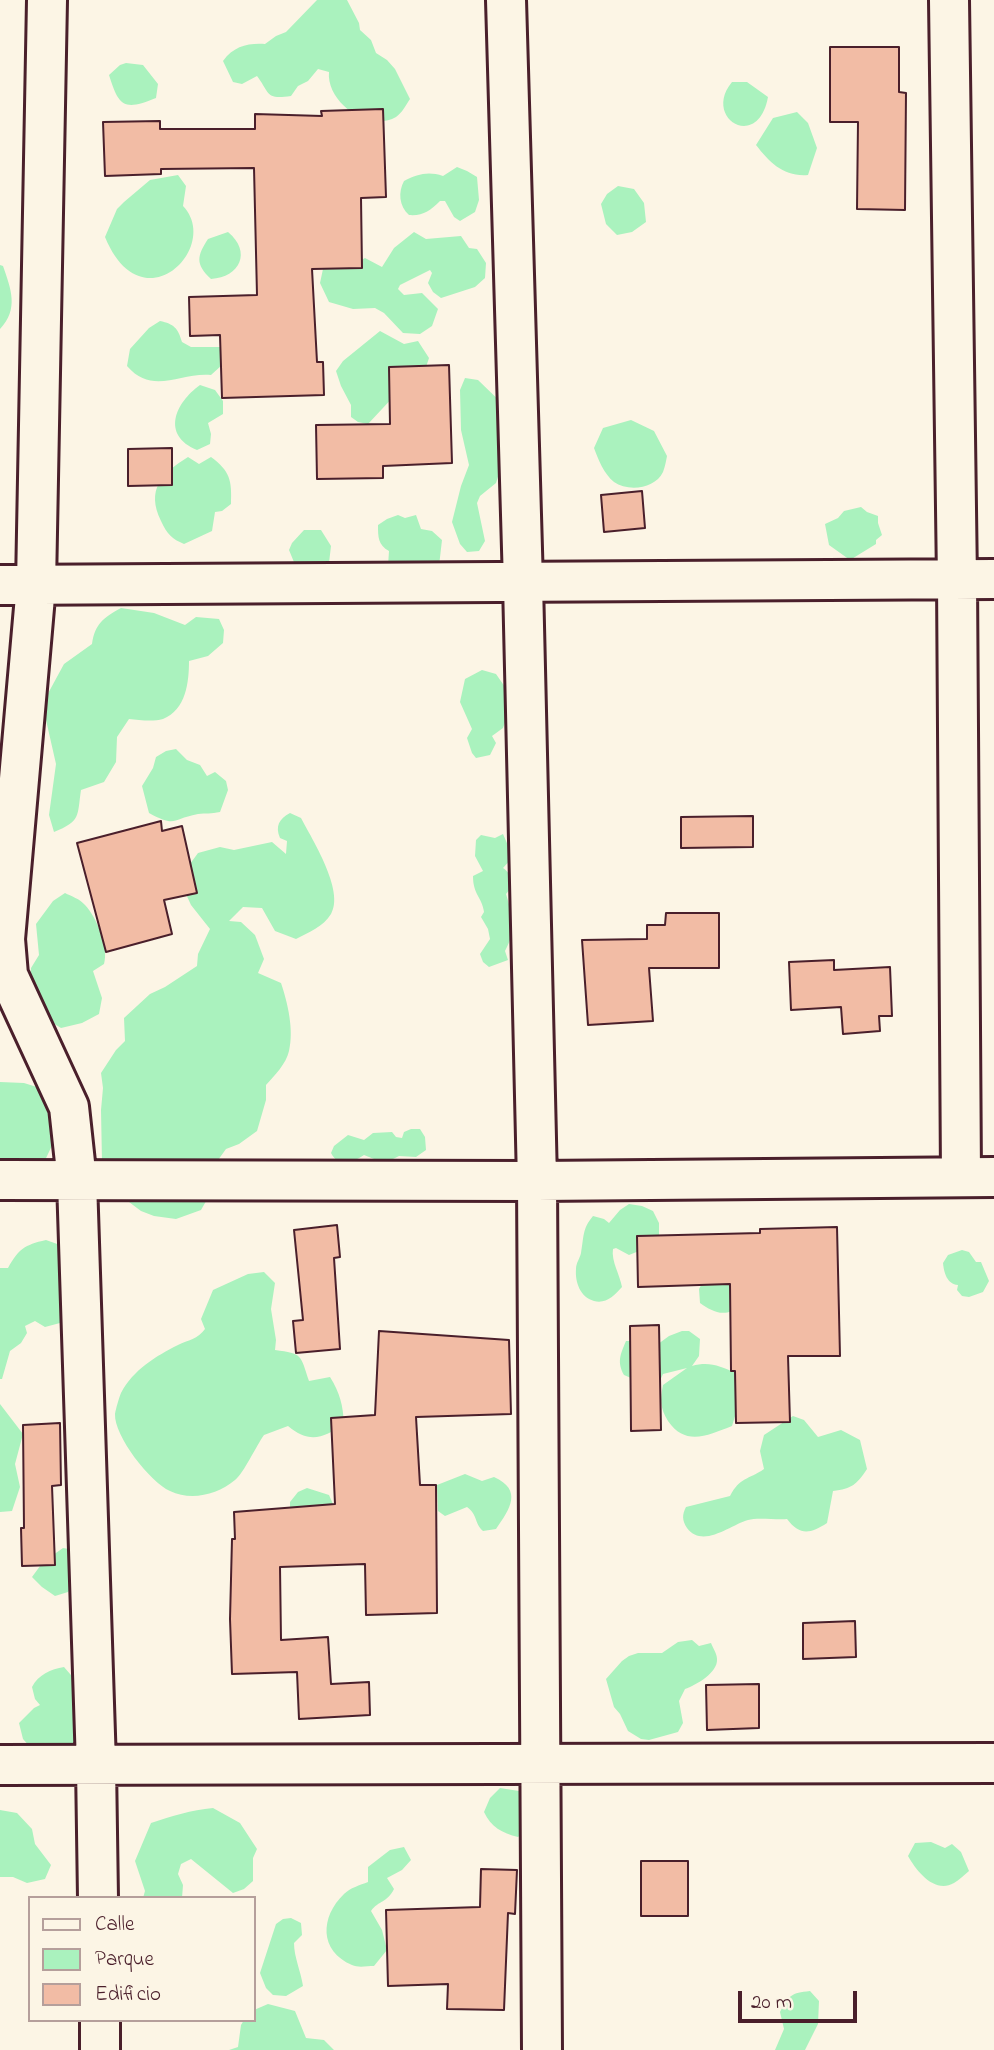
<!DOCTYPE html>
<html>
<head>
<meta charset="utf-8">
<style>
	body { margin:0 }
	#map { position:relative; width:994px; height:2050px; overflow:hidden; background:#fcf5e5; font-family:"Indie Flower",sans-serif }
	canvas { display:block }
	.legend { position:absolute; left:28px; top:1896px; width:228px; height:126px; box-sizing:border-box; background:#fcf5e5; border:2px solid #b59f9b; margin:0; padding:9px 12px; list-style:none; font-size:21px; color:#4a1f2b }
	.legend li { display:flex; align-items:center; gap:14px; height:35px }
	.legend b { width:35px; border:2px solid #b59f9b }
	.scale { position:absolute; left:738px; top:1991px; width:119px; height:32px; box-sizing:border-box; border:4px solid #4a1f2b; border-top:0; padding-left:9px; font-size:21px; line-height:24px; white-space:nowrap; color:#4a1f2b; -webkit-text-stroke:5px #fcf5e5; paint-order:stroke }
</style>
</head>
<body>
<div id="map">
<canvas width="994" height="2050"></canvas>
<ul class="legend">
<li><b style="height:9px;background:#fcf5e5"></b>Calle</li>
<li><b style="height:19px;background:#aaf2be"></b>Parque</li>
<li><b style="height:19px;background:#f2bca5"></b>Edificio</li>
</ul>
<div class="scale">20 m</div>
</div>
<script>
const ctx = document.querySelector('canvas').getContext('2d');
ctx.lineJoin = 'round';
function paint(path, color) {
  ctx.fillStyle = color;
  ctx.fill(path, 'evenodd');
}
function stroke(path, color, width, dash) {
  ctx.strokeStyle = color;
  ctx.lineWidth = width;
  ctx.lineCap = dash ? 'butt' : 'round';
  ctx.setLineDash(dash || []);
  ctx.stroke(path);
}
paint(new Path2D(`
	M317 0H347L359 23 360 30 371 40 376 53 387 60 395 69 410 99C406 105 402 113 396 117 369 133 326 102 329 72L318 69 308 81 298 86 291 96C265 100 270 93 257 76L242 84 233 82 223 61C234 46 248 43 265 44L276 36 286 32Z
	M126 63 143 65 158 84 156 98C124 111 119 107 109 75L120 65Z
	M732 82H747L768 97C758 152 702 118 732 82Z
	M797 112 808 123 817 148 808 175C784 177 770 163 756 145L773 118Z
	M457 167 467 171 477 177 479 200 475 212 460 221 454 217 445 201H440C430 211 423 216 409 215 399 206 398 192 404 181 418 174 428 171 443 176Z
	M178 175 186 186 183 206C222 247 142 327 105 237L117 209 124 202 150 180Z
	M618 186 634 189 644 203 646 222 632 232 617 235 606 224 601 204 607 194Z
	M228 232C252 252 240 277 211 279 195 264 197 256 208 239Z
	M414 232 426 239 461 236 469 248 477 249 486 263 485 278 475 287 441 298 433 292 428 283 432 273 430 270 400 285 398 289 404 295 422 293 438 309 432 326 420 334 403 333 384 313 375 308 353 309 329 302 320 283 323 269 328 266 358 262 365 258 382 267 394 248Z
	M0 265 3 266C11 289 19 309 0 329Z
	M160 321C174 324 178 328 182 342L191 347H221L222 365 211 375C180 372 153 396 127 366L130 349 149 328Z
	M380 331 404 344 418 341 429 358 421 382 396 394 368 424 358 422 351 417V405L341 386 336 371 343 361Z
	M465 378 478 380 508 409 514 427 496 483 480 496 477 503 485 541 479 551 467 552 460 544 452 522 461 486 469 465 461 430 460 390Z
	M200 385 215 390 223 401V414L208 423 211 434 210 444 197 450C161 435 175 403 200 385Z
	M631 420 654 431 667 456C666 461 665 467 663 472 655 489 628 492 614 482 604 474 598 459 594 448L603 428Z
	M188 457 199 464 211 457C230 471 232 480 231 504L222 511 215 512 212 531 184 544C172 539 167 534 161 521 146 490 161 474 188 457Z
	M861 507 867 512 878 516V523L882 535 876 540V544L850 560 829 545 825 524 838 518 844 511Z
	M398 515 405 518 416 515 421 529 432 531 442 540 439 566H388L389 551C378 545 378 537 378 525L387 519Z
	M304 530H321L331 546 329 563 319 573 296 567 289 550 292 543Z
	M121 608 154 613 185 625 196 617 219 619 224 630 223 643 208 656 189 661C189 682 186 710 163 719 153 722 139 720 129 719L117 737 116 762 104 782 81 790C77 817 81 821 54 832L49 815 56 764 46 720 45 699 64 664 92 644C95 624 103 618 121 608Z
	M482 670 496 674 505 687 511 706 503 728 492 736 496 743 490 755 476 758 472 753 467 738 472 729 460 702 465 679Z
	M176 749 187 760 200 765 207 776 215 772 226 781 228 790 220 812C211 814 206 813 198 814 171 819 177 828 149 813L142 786 153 768 156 757 166 751Z
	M290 813 301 818C312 839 345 891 331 914 323 927 309 932 296 939L275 931 262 908 243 907 229 921 241 922 255 935 264 959 258 973 281 983C288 1004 294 1030 289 1051 286 1064 275 1075 266 1085V1100L257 1131 239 1144 226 1149 213 1167 209 1196 201 1210 176 1219 154 1216 141 1211 125 1199 102 1162 101 1110 103 1088 101 1073 116 1050 125 1041 124 1018 150 994 165 987 197 966 198 954 210 929 191 905 179 879 198 853 220 847 234 850 272 842 286 854 287 841 280 838C275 826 279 819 290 813Z
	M503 834 513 857 503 868C513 875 515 885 506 894 513 917 517 929 505 951L508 960 489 967 483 962 480 954 490 939 488 929 481 917 484 912C482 897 473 895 473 876L483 871 475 856 476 840 481 835 495 838Z
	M65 893C71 896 80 899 85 905 97 918 109 947 104 964L93 971 102 998 99 1014 82 1023 61 1028 48 1020 30 983 31 968 39 955 36 924 53 901Z
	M0 1082 24 1083 40 1088 50 1112 56 1137 39 1173 0 1174Z
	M411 1129H420L425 1137 426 1150 416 1157 399 1156 393 1159 379 1161 364 1155C352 1163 339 1168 331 1153L334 1146 348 1135 364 1140 373 1133 392 1132 396 1137 402 1138 404 1132Z
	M629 1204 642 1206 653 1211 659 1223V1236L644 1249 629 1255 616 1248 613 1249C611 1261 620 1275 622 1287 614 1296 606 1304 594 1301 580 1297 575 1282 576 1269 576 1263 580 1258 581 1253 584 1237 582 1229 593 1216L604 1219 609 1223 620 1210Z
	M46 1240 60 1245 72 1312 60 1323 45 1327 35 1321 25 1326 27 1333 21 1343 10 1351 2 1379H0V1268H8C19 1249 24 1245 46 1240Z
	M962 1250 969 1252 976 1262H981L989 1281 983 1292 969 1297 962 1296 957 1290 958 1285C947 1284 944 1273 943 1263L948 1255Z
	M264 1272 275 1283 271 1309 276 1340 275 1350C303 1354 300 1354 309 1381L330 1377C340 1393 343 1405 344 1424 324 1438 309 1444 288 1426L264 1435C256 1446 244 1473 235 1480 217 1495 191 1501 170 1491 150 1482 114 1436 115 1414 116 1408 119 1398 121 1393 133 1370 156 1356 178 1345 188 1340 198 1339 205 1329L201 1319 213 1290 248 1274Z
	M705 1278 737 1279 732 1311C720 1316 710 1310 700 1303L699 1289Z
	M682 1331H689L700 1339 699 1356 692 1366C709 1361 720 1366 736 1373V1413L732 1426C708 1435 686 1447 668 1421 660 1408 660 1400 663 1385L687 1368 663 1374 659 1383 645 1384 624 1375C617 1362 620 1355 626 1341H646L654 1347 669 1336Z
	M0 1404 23 1434 15 1464 20 1487 12 1511 0 1512Z
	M793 1416 804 1420 818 1437 841 1430 860 1440 867 1469C857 1484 852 1489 833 1491L827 1523C810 1534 800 1536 787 1519 776 1520 757 1517 748 1520 730 1525 703 1549 687 1528 682 1520 682 1515 686 1507L730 1496C740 1477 748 1480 764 1469L760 1451 764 1435Z
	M465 1474 482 1481 494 1477C523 1490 510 1509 496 1529L483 1531C474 1523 478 1515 467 1507L445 1516 438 1511 437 1485Z
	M307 1488 329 1495 336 1511 290 1526V1502L298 1492Z
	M63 1548 75 1550 76 1582 68 1592 55 1596 42 1587 32 1577 43 1562Z
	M692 1640 699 1646 711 1643C713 1648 717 1654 717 1659 718 1673 696 1685 685 1689L679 1701 683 1723 678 1732 649 1740 641 1739 628 1731 620 1714 614 1707 606 1679 622 1661 629 1656 638 1653H662L678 1642Z
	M64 1667 77 1682V1744L66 1751 31 1748 23 1739 19 1723 34 1708 40 1705 35 1699 32 1687C38 1675 51 1669 64 1667Z
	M500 1788 519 1791 532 1805 523 1833 518 1837C502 1833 491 1827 484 1812L490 1798Z
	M213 1808 240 1823 257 1849 253 1858V1881L244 1889 233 1893 191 1859 181 1864 178 1874 183 1885 182 1898H143L145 1891 135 1861 151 1823C172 1816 191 1810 213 1808Z
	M0 1810 17 1813 32 1829 35 1844 51 1865 45 1879 27 1883 13 1877H0Z
	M931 1842 945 1848 952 1844 961 1852 969 1871C964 1875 959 1880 954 1883 935 1894 917 1872 908 1856L915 1843Z
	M404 1847 411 1860 402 1870 387 1878 394 1889C387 1903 379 1900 371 1911L382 1930 387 1950 374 1966C367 1966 358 1968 352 1965 319 1951 320 1917 344 1894 350 1888 360 1885 368 1882V1867L390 1850Z
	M291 1918 301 1923 302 1935 294 1943C294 1957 301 1972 303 1986L286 1996 273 1995 266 1988 260 1973 276 1924 283 1919Z
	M810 1991 819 2001 818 2024 805 2050H775L784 2029 780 2012C789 1995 791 1993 810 1991Z
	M268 2004 295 2011 306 2038 324 2040 334 2050H229L238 2047 241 2025 244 2020H254V2010Z`), '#aaf2be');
const building = new Path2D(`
	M830 47H899V92L906 93 905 210 857 209 858 122H830Z
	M383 109 386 197 361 198 362 268 312 269 317 362H323L324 395 222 398 220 335 190 336 189 297 257 295 254 168 161 169V174L105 176 103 122 160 121V129H255V114L322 116 321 111Z
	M449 365 452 463 383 466V478L317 479 316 425 390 424 389 367Z
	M172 448V485L128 486V449Z
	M642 491 645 528 604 532 601 495Z
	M753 816V847L681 848V817Z
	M161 821 162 831 182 826 197 893 164 900 172 934 106 952 77 843Z
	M666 913H719V968H649L653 1021 588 1025 582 940 647 939V925H665Z
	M834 960V970L890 967 892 1016H879L880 1031 843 1034 841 1007 791 1010 789 962Z
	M337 1225 340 1257 334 1258 340 1349 296 1353 293 1321 303 1320 294 1230Z
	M837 1227 840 1356H788L790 1422 736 1423 735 1371H731L730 1284 638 1287 637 1236 760 1233V1229Z
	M659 1325 661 1430 631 1431 630 1326Z
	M379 1331 509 1340 511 1414 416 1417 420 1485H436L437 1613 366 1615 365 1564 280 1567 281 1640 328 1637 331 1684 369 1682 370 1715 299 1719 297 1672 232 1674 230 1619 232 1539H235L234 1512 335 1504 331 1418 375 1415Z
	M60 1423 61 1485 52 1486 55 1565 22 1566 21 1528H24L23 1425Z
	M855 1621 856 1657 803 1659V1623Z
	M759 1684V1728L707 1730 706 1685Z
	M641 1861H688V1916H641Z
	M481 1869 517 1870 515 1914 508 1913 504 2010 447 2009 448 1984 388 1986 386 1910 480 1907Z`);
paint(building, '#f2bca5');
stroke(building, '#4a1f2b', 2);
const minor = new Path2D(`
	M47 0 36 585 5 939 8 975 69 1107 77 1181 96 1765 98 1898
	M506 0 523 583 537 1181 542 2050
	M949 0 957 580 961 1177
	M0 585 994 579
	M0 1180 537 1181 994 1177
	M0 1765 994 1763
	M100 2020V2050`);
stroke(minor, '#4a1f2b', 44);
stroke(minor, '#fcf5e5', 38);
</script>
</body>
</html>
